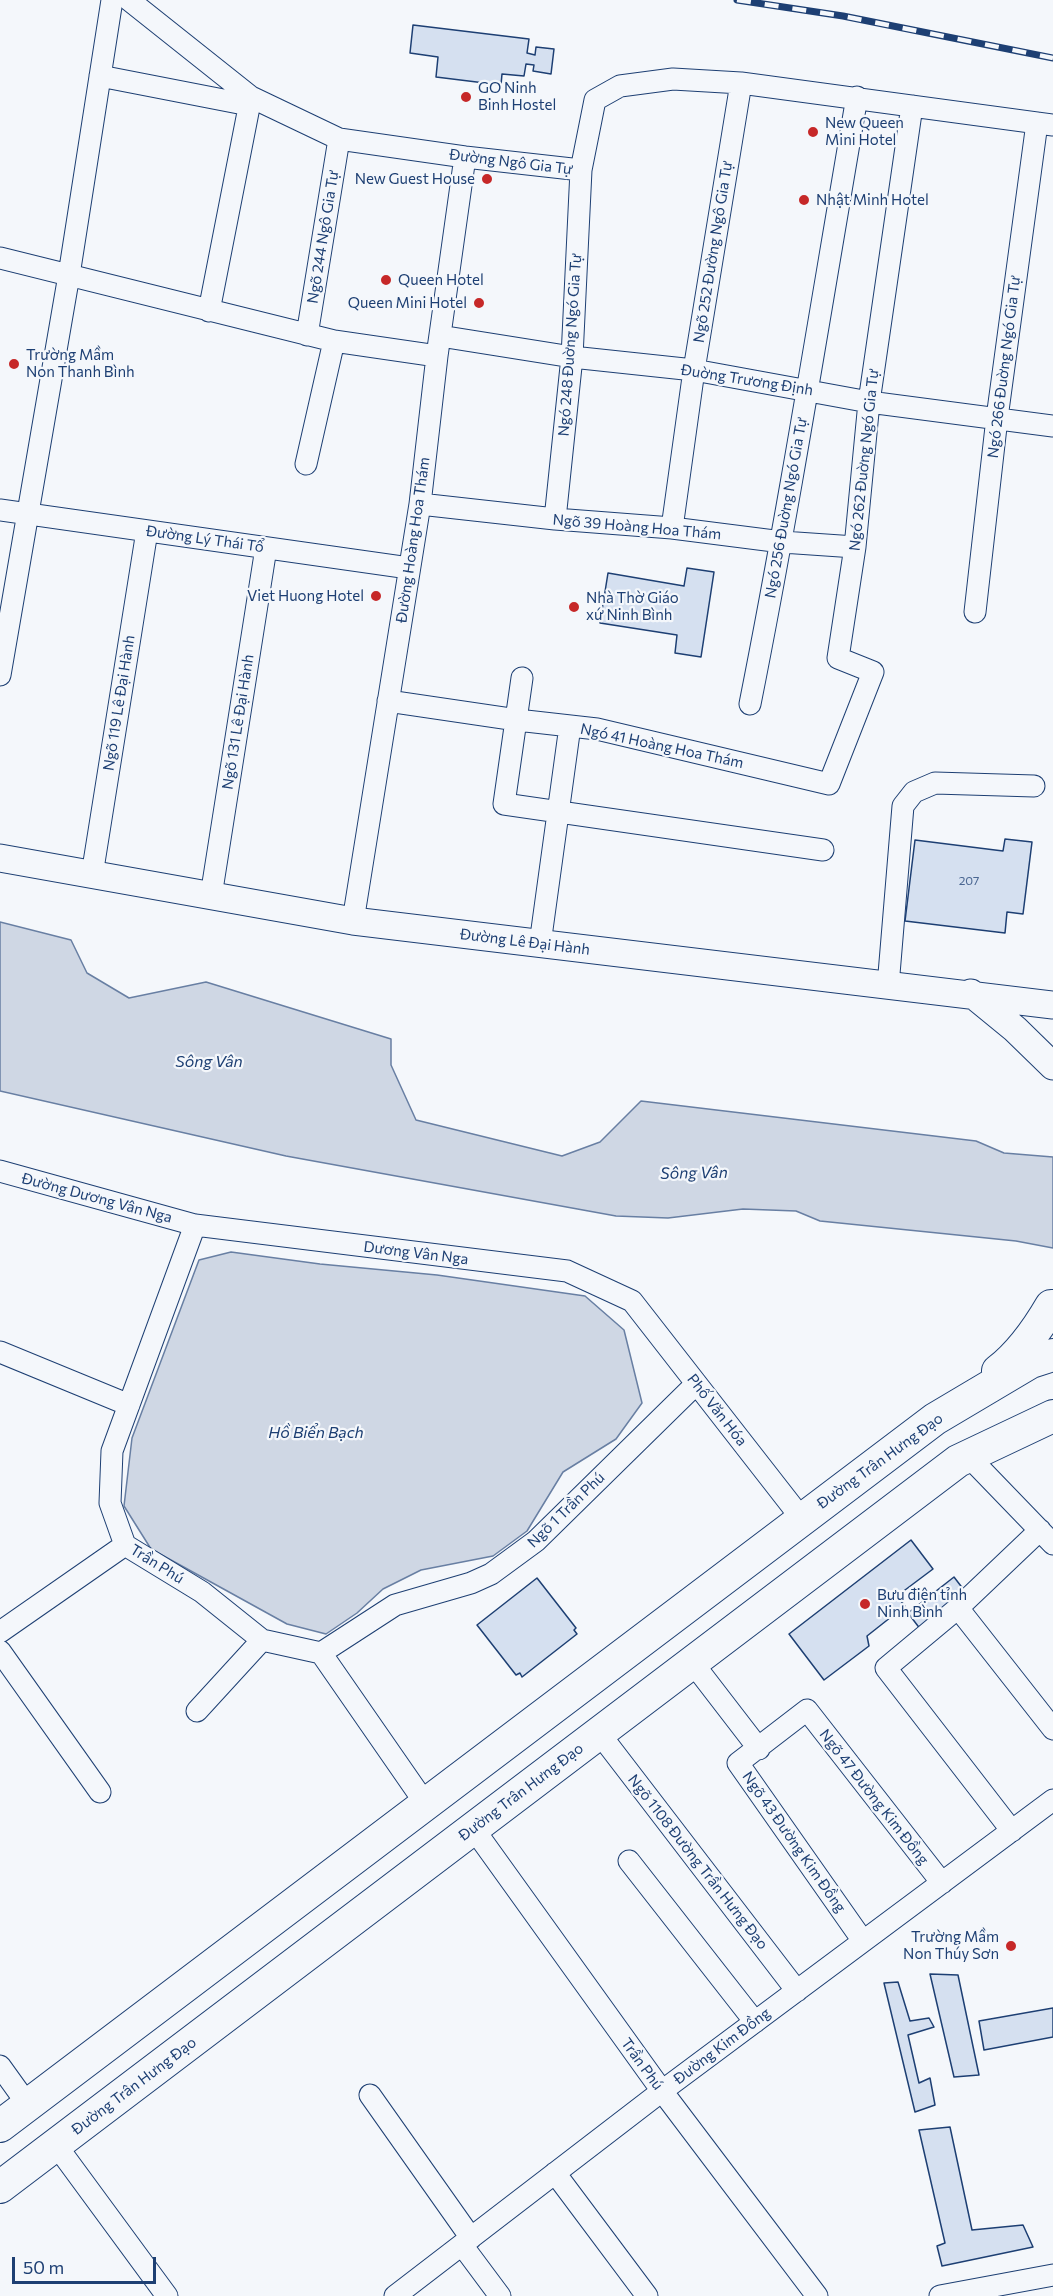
<!DOCTYPE html>
<html>
<head>
<meta charset="utf-8">
<style>
	body { margin:0 }
	#map { position:relative; width:1053px; height:2296px; overflow:hidden; background:#f4f7fb; font-family:Commissioner,sans-serif }
	canvas { display:block }
	.scale { position:absolute; left:12px; top:2257px; width:144px; height:27px; box-sizing:border-box; border:3px solid #1d3f73; border-top:0; padding-left:8px; font-size:18px; line-height:21px; white-space:nowrap; color:#1d3f73; -webkit-text-stroke:4px #f4f7fb; paint-order:stroke }
</style>
</head>
<body>
<div id="map">
<canvas width="1053" height="2296"></canvas>
<div class="scale">50 m</div>
</div>
<script>
const ctx = document.querySelector('canvas').getContext('2d');
ctx.lineJoin = 'round';
function paint(path, color) {
  ctx.fillStyle = color;
  ctx.fill(path, 'evenodd');
}
function stroke(path, color, width, dash) {
  ctx.strokeStyle = color;
  ctx.lineWidth = width;
  ctx.lineCap = dash ? 'butt' : 'round';
  ctx.setLineDash(dash || []);
  ctx.stroke(path);
}
function write(font, color, halo, rows, align = 'center') {
  ctx.font = font + ' Commissioner,sans-serif';
  ctx.lineWidth = 4.5;
  ctx.setLineDash([]);
  ctx.textBaseline = 'middle';
  ctx.strokeStyle = halo;
  ctx.fillStyle = color;
  for (const [text, x, y, turn = 0] of rows) {
    ctx.save();
    ctx.translate(x, y);
    ctx.rotate((+turn || 0) * Math.PI / 180);
    ctx.textAlign = isNaN(turn) ? turn : align;
    if (halo) ctx.strokeText(text, 0, 0);
    ctx.fillText(text, 0, 0);
    ctx.restore();
  }
}
const water = new Path2D(`
	M0 922 71 940 87 973 129 998 206 982 391 1039V1065L416 1120 562 1156 600 1142 641 1101 976 1141 1004 1153 1053 1157V1248L1016 1241 820 1221 796 1211 743 1209 668 1218 616 1216 286 1156 0 1091Z
	M231 1252 320 1264 437 1275 585 1296 624 1330 642 1403 616 1439 563 1472 527 1531 493 1556 421 1570 383 1589 357 1613 326 1634 287 1624 151 1549 124 1506 132 1438 199 1260Z`);
paint(water, '#cfd7e4');
stroke(water, '#687fa3', 1.5);
const building = new Path2D(`
	M413 25 529 39 527 53 535 55 536 47 554 49 551 74 533 71 534 65 526 64 524 76 502 74 501 85 436 77 438 57 410 53Z
	M687 568 714 572 701 657 675 653 677 635 600 623 608 573 684 586Z
	M1005 839 1032 842 1023 914 1007 912 1005 933 905 921 915 840 1003 851Z
	M911 1540 933 1569 897 1596 905 1606 867 1636 869 1646 824 1680 789 1634Z
	M954 1577 967 1594 921 1630 908 1613Z
	M537 1578 576 1628 574 1630 577 1634 522 1677 520 1673 516 1675 477 1625Z
	M930 1974 958 1975 979 2075 954 2077Z
	M898 1982 910 2021 929 2018 934 2027 908 2035 919 2083 930 2078 935 2105 915 2112 884 1983Z
	M1053 2008V2037L984 2050 979 2021Z
	M950 2127 972 2230 1023 2225 1033 2247 942 2266 937 2246 945 2243 919 2130Z`);
paint(building, '#d5e0f0');
stroke(building, '#1d3f73', 1.5);
const minor = new Path2D(`
	M129 0 251 97 339 139 465 157 581 170 595 100 620 86 673 79 741 83 1053 125
	M100 76 249 105
	M0 258 334 341 437 356
	M209 311 251 97
	M307 335 339 139
	M440 336 572 357 694 370 869 402 1053 426
	M306 464 334 341
	M420 504 555 519 672 528 782 542 855 547
	M0 510 409 568
	M555 519 572 357 581 170
	M672 528 694 370 741 83
	M975 612 997 418 1037 123
	M0 675 69 275 112 0
	M522 678 504 804 823 850
	M388 701 517 720 597 729 829 784 873 672 838 658 855 547 869 402 912 106
	M750 704C790 503 822 300 857 97
	M92 875 147 531
	M211 896 266 548
	M353 921 420 504 437 356 465 157
	M540 944 570 726
	M888 986 903 806 914 792 935 783 1034 786
	M0 1171 195 1225 567 1271 632 1301 802 1519
	M195 1225 112 1451 110 1503 125 1545 202 1592 262 1640 321 1653 425 1803
	M0 1352 129 1405
	M968 1456 1053 1544
	M958 1608 1053 1729
	M0 1632 125 1545
	M0 1651 100 1792
	M321 1653 395 1605 471 1583 491 1574 536 1541 696 1384
	M692 1662 759 1749
	M197 1711 262 1640
	M599 1733 797 1991
	M473 1828 662 2091 817 2296
	M1012 1831 886 1668 958 1608 1040 1530
	M629 1861 755 2022
	M863 1941 738 1763 807 1710 942 1883
	M0 2066 28 2105
	M370 2095 471 2238
	M56 2145 167 2296
	M555 2173 647 2296
	M462 2245 500 2296
	M395 2296 662 2091 1053 1800
	M940 2296 1053 2275`);
const major = new Path2D(`
	M0 858 353 921 1053 1005
	M971 993 1015 1029 1053 1066`);
const highway = new Path2D(`
	M998 1371C1020 1354 1037 1330 1051 1306
	M0 2126 935 1419 1031 1362 1053 1355
	M0 2187 958 1461 1053 1416`);
stroke(minor, '#1d3f73', 23);
stroke(major, '#1d3f73', 29);
stroke(highway, '#1d3f73', 34);
stroke(minor, '#f4f7fb', 21);
stroke(major, '#f4f7fb', 27);
stroke(highway, '#f4f7fb', 32);
const rail = new Path2D(`
	M737 0 843 16 1053 58`);
stroke(rail, '#1d3f73', 7);
stroke(rail, '#f4f7fb', 4.5, [14]);
for (const [x, y, r, color] of [
	[466,97,6,"#c62828"],
	[813,132,6,"#c62828"],
	[487,179,6,"#c62828"],
	[804,200,6,"#c62828"],
	[386,280,6,"#c62828"],
	[479,303,6,"#c62828"],
	[14,364,6,"#c62828"],
	[376,596,6,"#c62828"],
	[574,607,6,"#c62828"],
	[865,1604,6,"#c62828"],
	[1011,1946,6,"#c62828"]
]) {
  const dot = new Path2D();
  dot.arc(x, y, r, 0, 2 * Math.PI);
  ctx.fillStyle = color;
  ctx.fill(dot);
  stroke(dot, '#f4f7fb', 2);
}
write('12px', '#4b6792', null, [
	["207",969,881]
]);
write('15px', '#1d3f73', '#f4f7fb', [
	["GO Ninh",478,88],
	["Binh Hostel",478,105],
	["New Queen",825,123],
	["Mini Hotel",825,140],
	["New Guest House",475,179,"right"],
	["Nhật Minh Hotel",816,200],
	["Queen Hotel",398,280],
	["Queen Mini Hotel",467,303,"right"],
	["Trường Mầm",26,355],
	["Non Thanh Bình",26,372],
	["Viet Huong Hotel",364,596,"right"],
	["Nhà Thờ Giáo",586,598],
	["xứ Ninh Bình",586,615],
	["Bưu điện tỉnh",877,1595],
	["Ninh Bình",877,1612],
	["Trường Mầm",999,1937,"right"],
	["Non Thúy Sơn",999,1954,"right"]
], 'left');
write('15px', '#1d3f73', '#f4f7fb', [
	["Đường Ngô Gia Tự",511,162,7],
	["Ngõ 244 Ngô Gia Tự",323,237,-81],
	["Ngõ 252 Đường Ngô Gia Tự",713,252,-81],
	["Ngó 248 Đuờng Ngó Gia Tự",570,345,-86],
	["Ngó 266 Đuờng Ngó Gia Tự",1004,367,-83],
	["Đuờng Trương Định",747,380,9],
	["Ngó 262 Đuờng Ngó Gia Tự",864,460,-84],
	["Ngó 256 Đuờng Ngó Gia Tự",786,508,-80],
	["Ngõ 39 Hoàng Hoa Thám",637,527,5],
	["Đường Lý Thái Tổ",205,539,8],
	["Đường Hoàng Hoa Thám",413,540,-82],
	["Ngõ 119 Lê Đại Hành",119,703,-81],
	["Ngõ 131 Lê Đại Hành",238,722,-81],
	["Ngó 41 Hoàng Hoa Thám",662,746,12],
	["Đường Lê Đại Hành",525,942,7],
	["Đường Dương Vân Nga",97,1198,15],
	["Dương Vân Nga",416,1253,7],
	["Phố Văn Hóa",717,1410,52],
	["Đường Trân Hưng Đạo",880,1461,-36],
	["Ngõ 1 Trần Phú",566,1510,-44],
	["Trần Phú",157,1564,32],
	["Đường Trân Hưng Đạo",521,1792,-37],
	["Ngõ 47 Đường Kim Đồng",874,1797,52],
	["Ngõ 43 Đường Kim Đồng",794,1842,55],
	["Ngõ 1108 Đường Trần Hưng Đạo",698,1862,52],
	["Đường Kim Đồng",722,2046,-37],
	["Trần Phú",642,2064,54],
	["Đường Trân Hưng Đạo",134,2086,-37]
]);
write('italic 16px', '#1d3f73', '#f4f7fb', [
	["Sông Vân",209,1062],
	["Sông Vân",694,1173,-1],
	["Hồ Biển Bạch",316,1433]
]);
</script>
</body>
</html>
